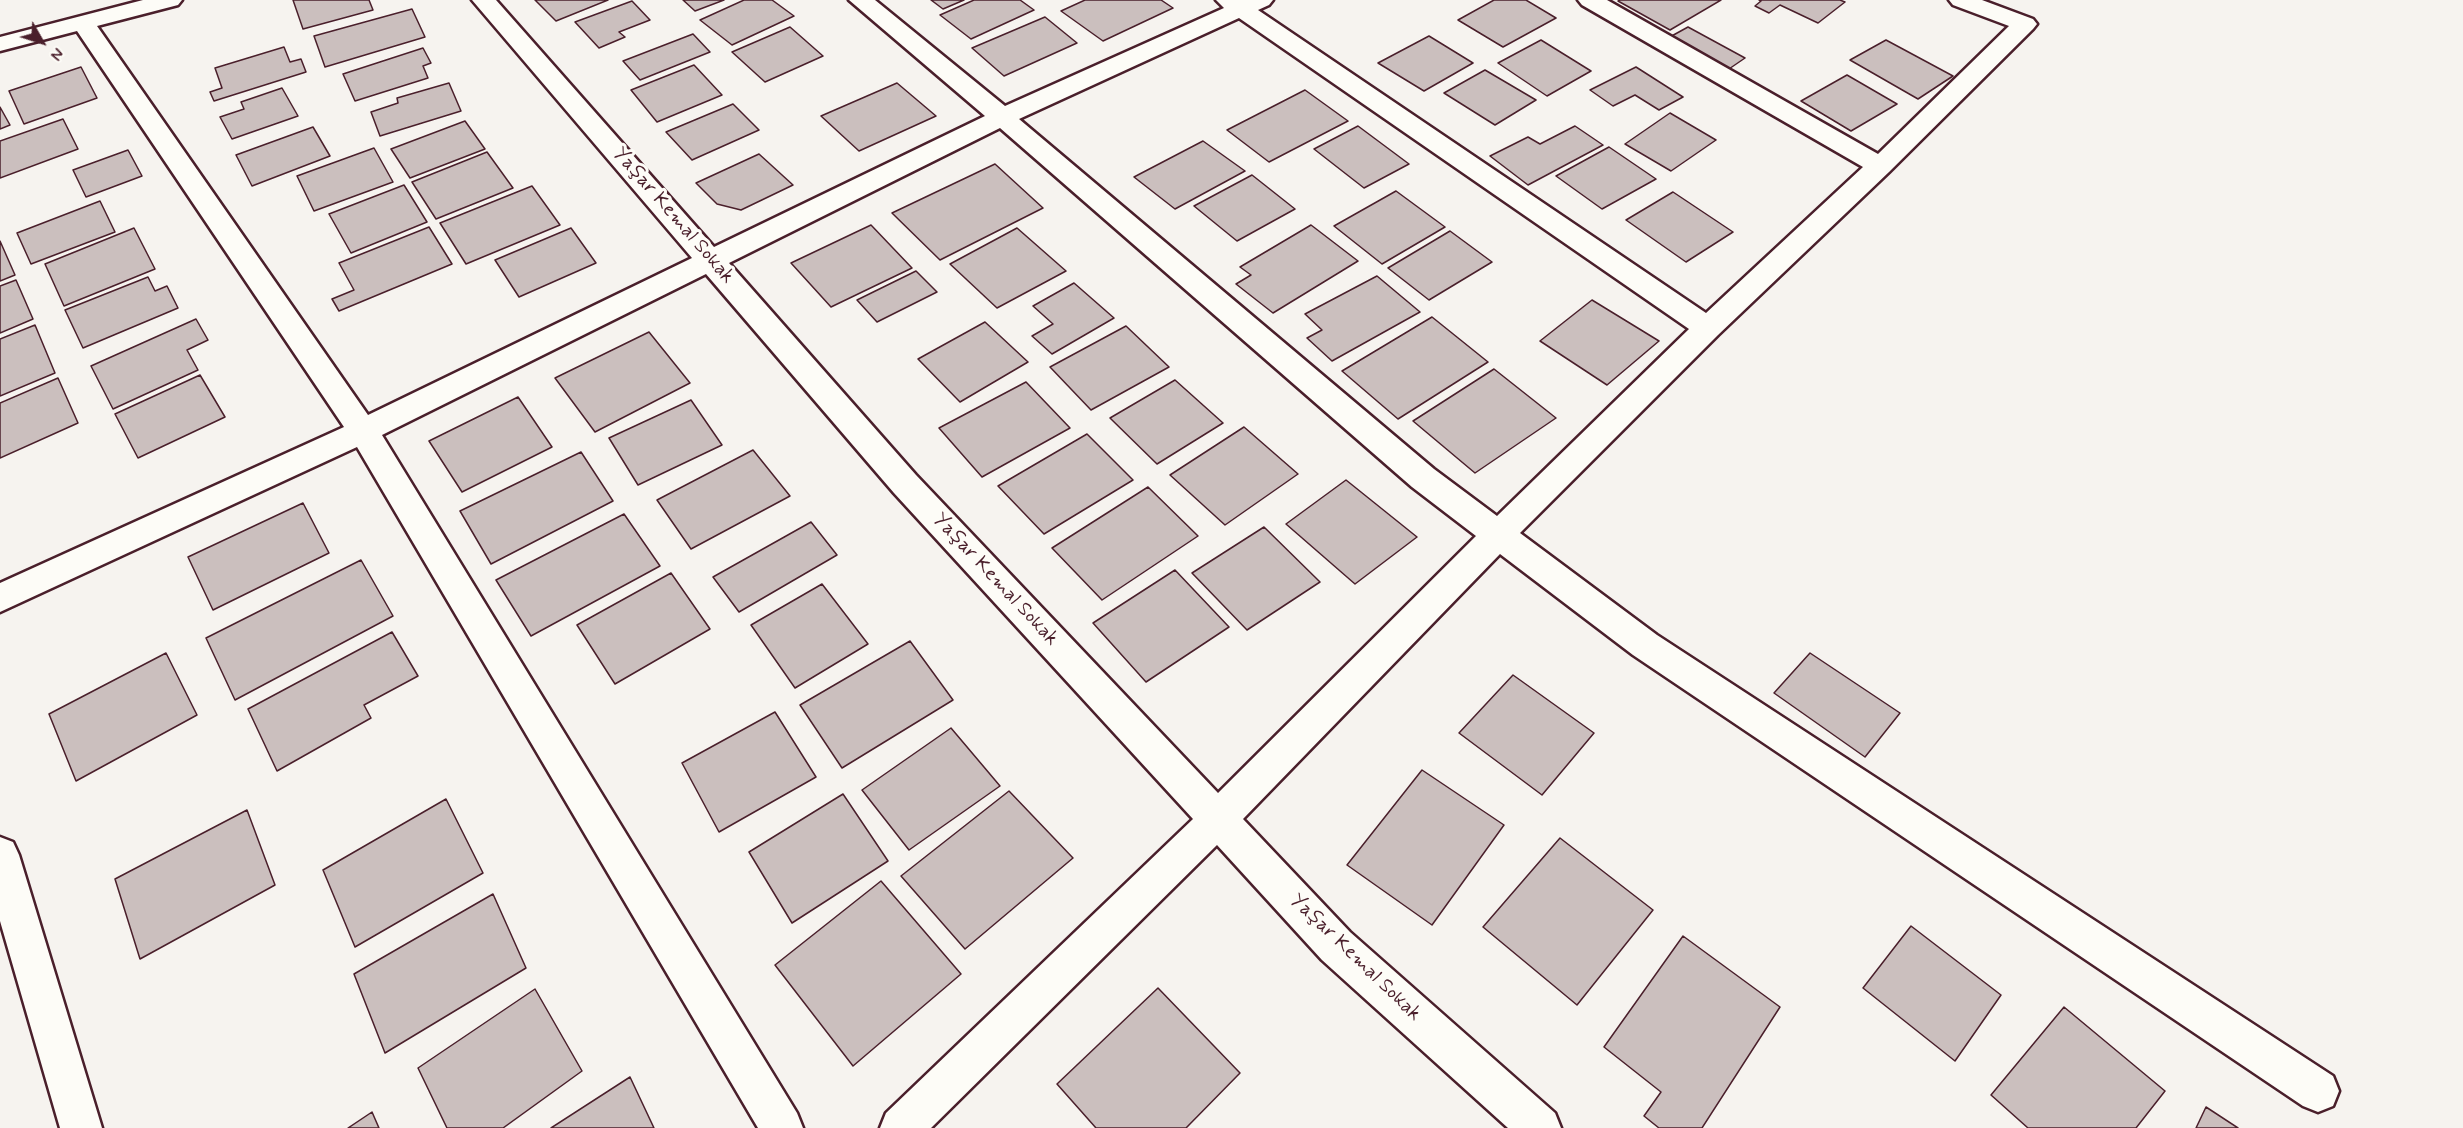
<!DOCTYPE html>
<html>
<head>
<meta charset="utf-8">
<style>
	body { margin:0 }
	#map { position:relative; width:2463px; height:1128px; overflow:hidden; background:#f6f3ef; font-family:Mynerve,sans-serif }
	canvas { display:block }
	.north { position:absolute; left:12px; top:12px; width:60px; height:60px; -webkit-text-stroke:4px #fdfcf7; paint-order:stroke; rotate:129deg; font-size:16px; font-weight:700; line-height:24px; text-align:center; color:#4a1f2b }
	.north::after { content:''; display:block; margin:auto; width:21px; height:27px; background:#4a1f2b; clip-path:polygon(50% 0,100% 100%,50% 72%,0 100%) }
</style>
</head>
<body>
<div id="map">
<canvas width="2463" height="1128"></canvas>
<div class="north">N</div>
</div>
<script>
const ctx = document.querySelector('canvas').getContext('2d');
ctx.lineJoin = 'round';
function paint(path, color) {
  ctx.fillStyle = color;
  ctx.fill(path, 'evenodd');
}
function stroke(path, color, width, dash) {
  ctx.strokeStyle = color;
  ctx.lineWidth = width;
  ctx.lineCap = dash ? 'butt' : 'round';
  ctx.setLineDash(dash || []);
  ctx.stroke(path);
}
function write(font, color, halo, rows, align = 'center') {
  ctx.font = font + ' Mynerve,sans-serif';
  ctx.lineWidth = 6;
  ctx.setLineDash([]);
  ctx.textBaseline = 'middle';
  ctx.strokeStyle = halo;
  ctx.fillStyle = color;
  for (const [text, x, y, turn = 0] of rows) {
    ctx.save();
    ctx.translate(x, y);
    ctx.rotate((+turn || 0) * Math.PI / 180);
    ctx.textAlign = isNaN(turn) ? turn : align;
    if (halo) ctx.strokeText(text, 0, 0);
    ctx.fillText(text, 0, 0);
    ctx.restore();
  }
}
const building = new Path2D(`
	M293 0H369L373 10 303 29Z
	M535 0H608L556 21Z
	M683 0H724L695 11Z
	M744 0H772L794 16 732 45 700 20Z
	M931 0H964L943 9Z
	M974 0H1020L1034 10 971 39 940 15Z
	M1085 0H1161L1173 8 1103 41 1061 11Z
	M1494 0H1526L1556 18 1503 47 1458 20Z
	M1620 0H1721L1670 30 1618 1Z
	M1759 0H1840L1845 2 1818 23 1780 5 1769 13 1755 6 1761 1Z
	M632 1 650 20 619 32 625 37 599 48 575 22Z
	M412 9 425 37 325 67 314 36Z
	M1045 17 1077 43 1004 76 972 48Z
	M790 27 823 56 765 82 732 52Z
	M1688 27 1745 58 1726 71 1668 38Z
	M693 34 710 52 640 80 623 61Z
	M1429 36 1473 63 1424 91 1378 63Z
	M1541 40 1591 71 1547 96 1498 63Z
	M1886 40 1953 76 1918 99 1850 60Z
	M284 47 290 62 301 59 306 72 214 101 210 92 222 88 215 68Z
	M423 48 431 63 423 66 428 78 355 101 343 74Z
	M694 65 722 95 657 122 631 90Z
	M81 67 97 98 24 124 9 91Z
	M1636 67 1683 97 1659 110 1635 95 1613 106 1590 90Z
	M1485 70 1536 100 1495 125 1444 93Z
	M1847 75 1897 104 1851 131 1801 101Z
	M449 83 461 111 380 136 371 112 398 103 397 98Z
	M897 83 936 116 859 151 821 116Z
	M282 88 298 116 232 139 220 117 244 109 241 102Z
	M1305 90 1348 121 1269 162 1227 130Z
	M733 104 759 130 692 160 666 132Z
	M0 107 10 125 0 129Z
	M1670 113 1716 140 1671 171 1625 144Z
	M63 119 78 149 0 178V141Z
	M465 121 485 149 410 178 391 149Z
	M1358 126 1409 164 1364 188 1314 149Z
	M1575 126 1603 145 1528 185 1490 156 1528 137 1540 144Z
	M313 127 330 156 252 186 236 155Z
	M1203 141 1245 171 1175 209 1134 177Z
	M1609 147 1656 179 1602 209 1556 176Z
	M374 148 393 182 314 211 297 176Z
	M128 150 142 176 86 197 73 170Z
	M487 152 513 188 436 219 412 182Z
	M759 154 793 185 741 210 717 204 696 183Z
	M995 164 1043 208 940 260 892 213Z
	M1252 175 1295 209 1237 241 1194 206Z
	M404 185 427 222 351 253 329 214Z
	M532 186 560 225 466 264 440 223Z
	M1396 191 1445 227 1382 264 1334 226Z
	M1673 192 1733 232 1686 262 1626 220Z
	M100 201 115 232 31 264 17 233Z
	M871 225 912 268 831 307 791 263Z
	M1311 225 1358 261 1273 313 1236 284 1251 275 1240 267Z
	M429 227 452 264 339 311 332 299 354 290 339 263Z
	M134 228 155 269 64 306 45 264Z
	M571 228 596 263 519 297 495 260Z
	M1017 228 1066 271 997 308 950 264Z
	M1450 231 1492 262 1429 300 1388 268Z
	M0 241 15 275 0 281Z
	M916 271 937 292 877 322 857 300Z
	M1377 276 1420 312 1332 361 1307 338 1322 330 1305 314Z
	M148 277 155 291 167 286 178 308 83 348 65 310Z
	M16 280 33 319 0 333V286Z
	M1074 283 1114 318 1052 354 1032 336 1053 324 1033 306Z
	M1592 300 1659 341 1607 385 1540 341Z
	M1432 317 1488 362 1398 419 1342 371Z
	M196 319 208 340 187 350 198 370 113 409 91 366Z
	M985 322 1028 362 960 402 918 359Z
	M35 325 55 373 0 396V339Z
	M1126 326 1169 367 1091 410 1050 367Z
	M649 332 690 383 595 432 555 378Z
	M1494 369 1556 418 1475 473 1413 421Z
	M200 375 225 417 138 458 115 414Z
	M58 378 78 423 0 458V403Z
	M1175 380 1223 423 1157 464 1110 418Z
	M1026 382 1070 428 982 477 939 428Z
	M518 397 552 447 462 492 429 441Z
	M691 400 722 445 638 485 609 438Z
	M1244 427 1298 474 1225 525 1170 475Z
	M1087 434 1133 480 1044 534 998 486Z
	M753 450 790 496 691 549 657 500Z
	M581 452 613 501 491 564 460 511Z
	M1346 480 1417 537 1355 584 1286 524Z
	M1148 487 1198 536 1102 600 1052 548Z
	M303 503 329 553 213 610 188 557Z
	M624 514 660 566 531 636 496 580Z
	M811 522 837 555 739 612 713 577Z
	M1264 527 1320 582 1247 630 1192 573Z
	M361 560 393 616 235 700 206 638Z
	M1175 570 1229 627 1146 682 1093 623Z
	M671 573 710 629 615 684 577 625Z
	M822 584 868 644 795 688 751 625Z
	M392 632 418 676 364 705 371 718 277 771 248 709Z
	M910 641 953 700 842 768 800 705Z
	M166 653 197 715 76 781 49 714Z
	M1810 653 1900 713 1865 757 1774 693Z
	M1513 675 1594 733 1542 795 1459 733Z
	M775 712 816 777 719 832 682 763Z
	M951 728 1000 786 909 850 862 790Z
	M1422 770 1504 825 1432 925 1347 865Z
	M1009 791 1073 858 965 949 901 876Z
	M843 794 888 861 792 923 749 852Z
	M446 799 483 873 355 947 323 870Z
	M247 810 275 885 140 959 115 879Z
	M1560 838 1653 910 1577 1005 1483 927Z
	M881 881 961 974 853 1066 775 965Z
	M493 894 526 968 385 1053 354 974Z
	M1911 926 2001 995 1955 1061 1863 988Z
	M1683 936 1780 1007 1702 1128H1659L1644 1116 1661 1092 1604 1047Z
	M1158 988 1240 1073 1186 1128H1096L1057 1084Z
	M535 989 582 1071 503 1128H447L418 1068Z
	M2064 1007 2165 1091 2136 1128H2028L1991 1095Z
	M630 1077 654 1128H551Z
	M2206 1107 2238 1128H2196Z
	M372 1112 379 1128H348Z`);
paint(building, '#cbbfbe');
stroke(building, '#4a1f2b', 1.5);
const minor = new Path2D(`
	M143 0H182L178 5 97 26 368 415 692 258 472 0H496L714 247 985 116 849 0H875L1005 106 1224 8 1216 0H1273L1269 5 1258 10 1706 313 1863 167 1582 5 1578 0H1607L1878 154 2009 26 1953 5 1949 0H1982L2033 19 2037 24 2033 29 1889 172 1718 335 1520 533 1657 635 2333 1076 2339 1091 2333 1106 2318 1112 2303 1106 1633 655 1500 554 1243 819 1350 932 1555 1113 1561 1128H1508L1322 960 1217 845 931 1128H880L886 1113 1193 819 894 493 706 274 382 435 797 1113 803 1128H758L357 447 0 612V583L344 427 77 31 0 51V37ZM1239 18 1689 329 1497 516 1434 469 1019 119ZM1000 128 1412 487 1476 536 1218 793 916 475 729 263Z
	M0 837 13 842 19 855 102 1128H60L0 921Z`);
stroke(minor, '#4a1f2b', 5);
paint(minor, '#fdfcf7');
write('20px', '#4a1f2b', '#fdfcf7', [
	["Yaşar Kemal Sokak",673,216,49],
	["Yaşar Kemal Sokak",995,580,47],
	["Yaşar Kemal Sokak",1355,958,44]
]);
</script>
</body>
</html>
